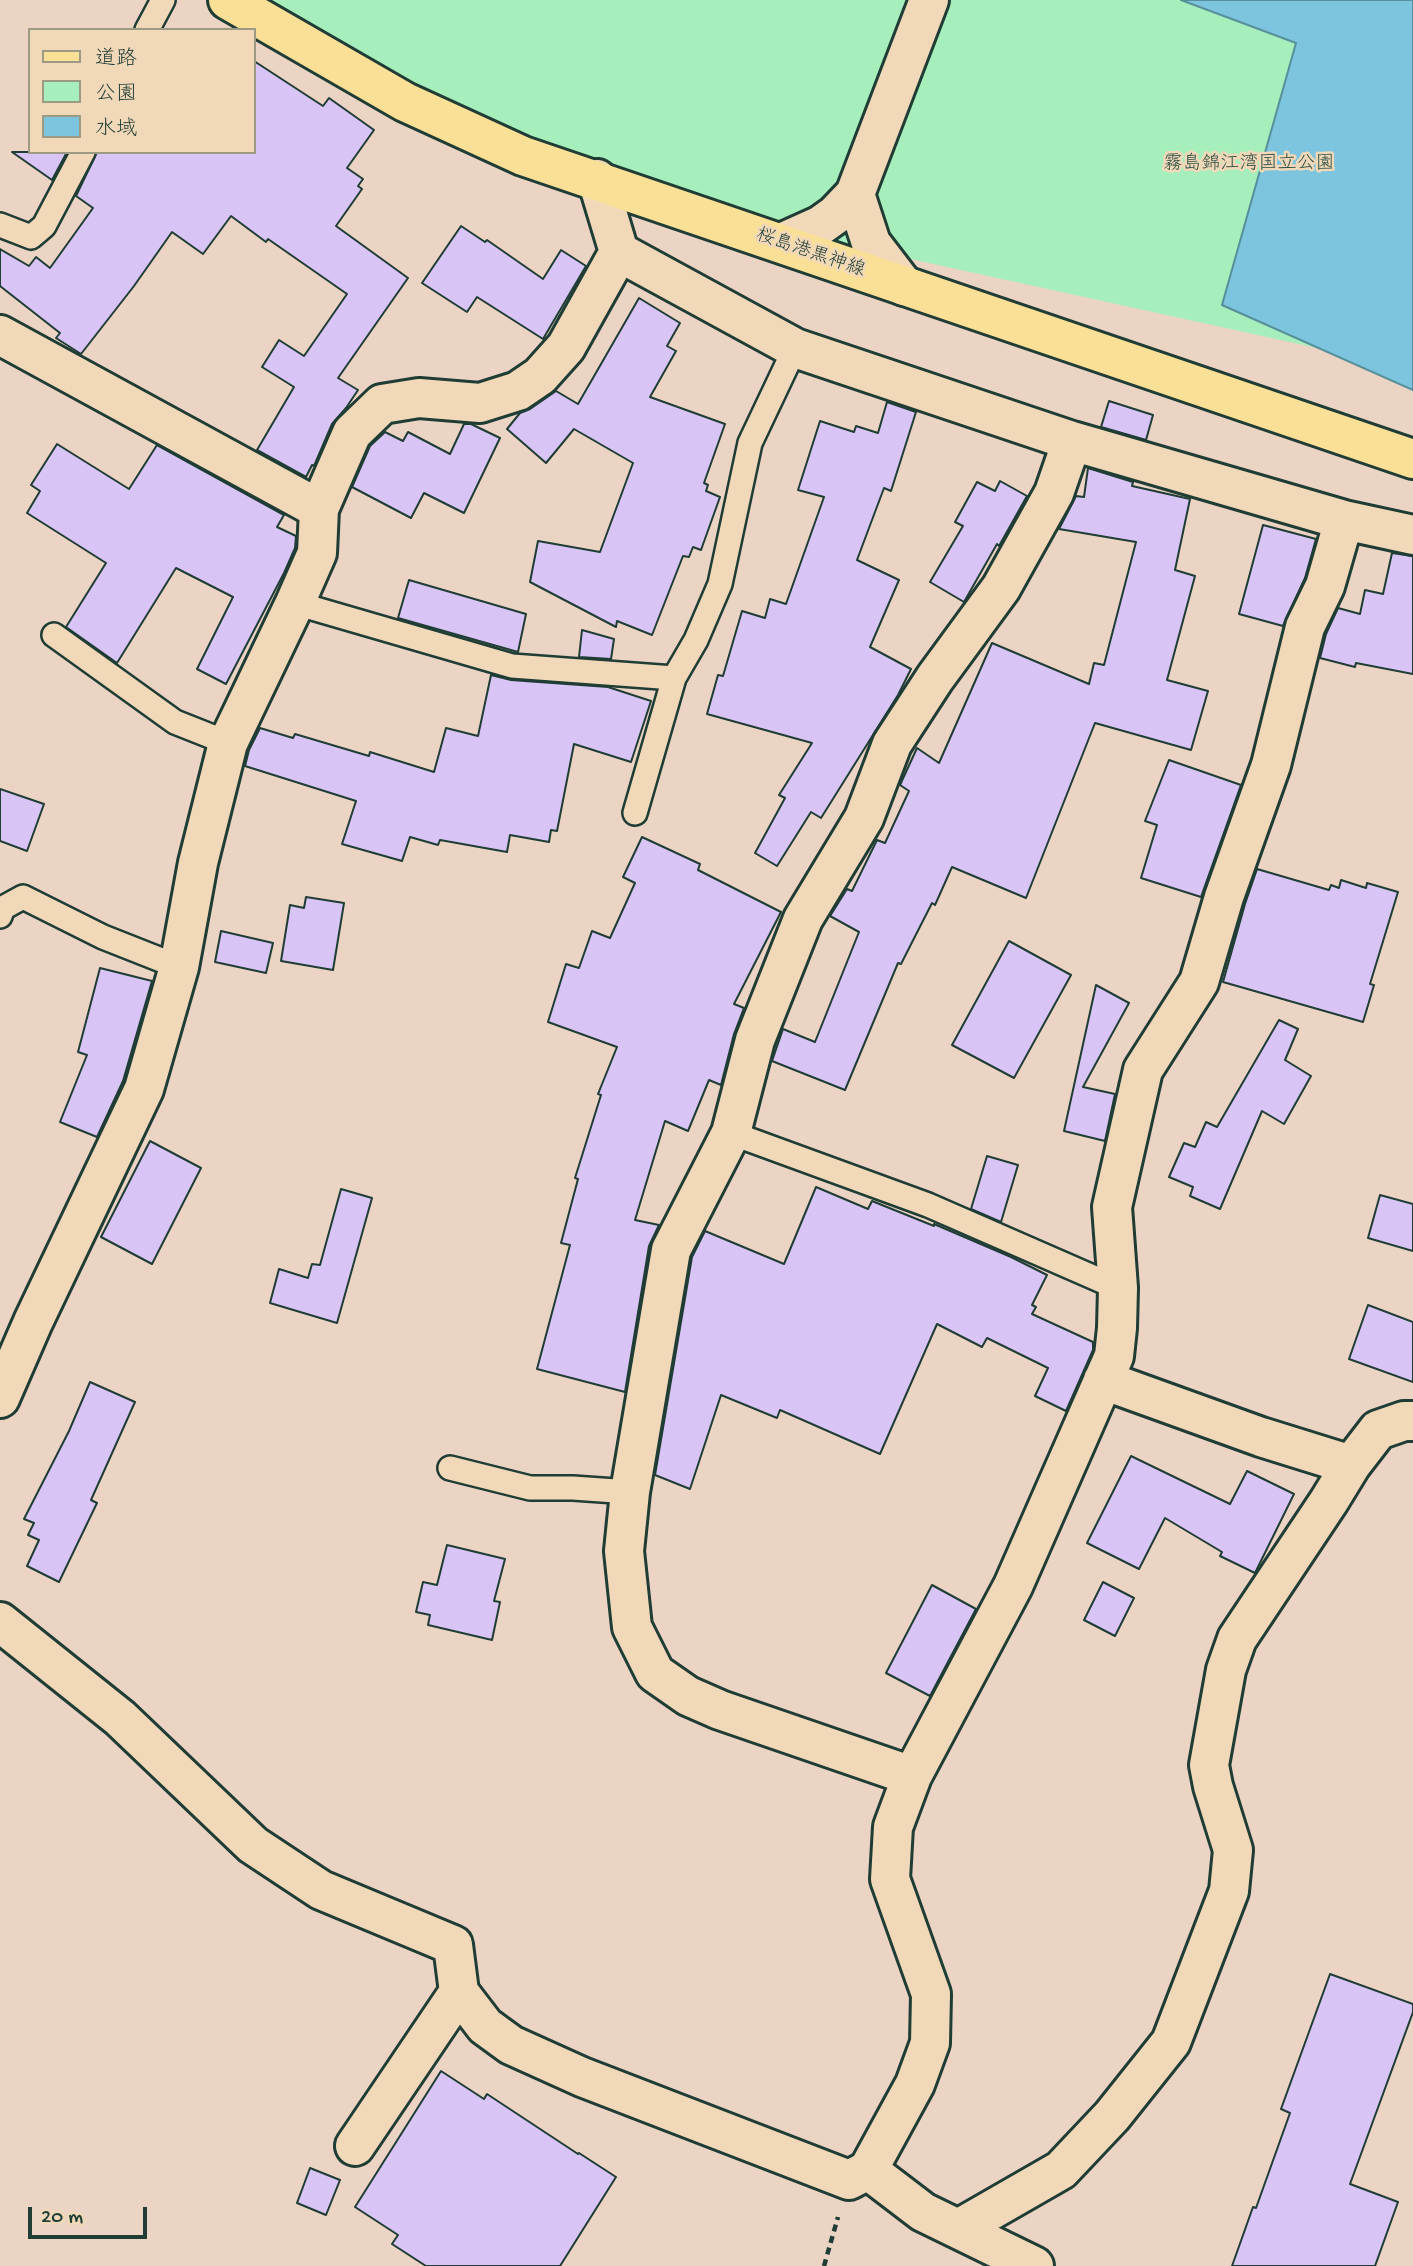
<!DOCTYPE html>
<html>
<head>
<meta charset="utf-8">
<style>
	body { margin:0 }
	#map { position:relative; width:1413px; height:2266px; overflow:hidden; background:#ecd4c5; font-family:"Gochi Hand","Klee One",sans-serif }
	canvas { display:block }
	.legend { position:absolute; left:28px; top:28px; width:228px; height:126px; box-sizing:border-box; background:#f1d8b9; border:2px solid #9d9a84; margin:0; padding:9px 12px; list-style:none; font-size:21px; color:#1f3d34 }
	.legend li { display:flex; align-items:center; gap:14px; height:35px }
	.legend b { width:35px; border:2px solid #9d9a84 }
	.scale { position:absolute; left:28px; top:2207px; width:119px; height:32px; box-sizing:border-box; border:4px solid #1f3d34; border-top:0; padding-left:9px; font-size:21px; line-height:24px; white-space:nowrap; color:#1f3d34; -webkit-text-stroke:5px #f1d8b9; paint-order:stroke }
</style>
</head>
<body>
<div id="map">
<canvas width="1413" height="2266"></canvas>
<ul class="legend">
<li><b style="height:9px;background:#fadf96"></b>道路</li>
<li><b style="height:19px;background:#a6eebc"></b>公園</li>
<li><b style="height:19px;background:#7dc5de"></b>水域</li>
</ul>
<div class="scale">20 m</div>
</div>
<script>
const ctx = document.querySelector('canvas').getContext('2d');
ctx.lineJoin = 'round';
function paint(path, color) {
  ctx.fillStyle = color;
  ctx.fill(path, 'evenodd');
}
function stroke(path, color, width, dash) {
  ctx.strokeStyle = color;
  ctx.lineWidth = width;
  ctx.lineCap = dash ? 'butt' : 'round';
  ctx.setLineDash(dash || []);
  ctx.stroke(path);
}
function write(font, color, halo, rows, align = 'center') {
  ctx.font = font + ' "Gochi Hand","Klee One",sans-serif';
  ctx.lineWidth = 5;
  ctx.setLineDash([]);
  ctx.textBaseline = 'middle';
  ctx.strokeStyle = halo;
  ctx.fillStyle = color;
  for (const [text, x, y, turn = 0] of rows) {
    ctx.save();
    ctx.translate(x, y);
    ctx.rotate((+turn || 0) * Math.PI / 180);
    ctx.textAlign = isNaN(turn) ? turn : align;
    if (halo) ctx.strokeText(text, 0, 0);
    ctx.fillText(text, 0, 0);
    ctx.restore();
  }
}
paint(new Path2D(`
	M235 0H1413V369L559 182Z`), '#a6eebc');
const water = new Path2D(`
	M1181 0H1413V390L1222 305 1296 43Z`);
paint(water, '#7dc5de');
stroke(water, '#578f9a', 2);
const building = new Path2D(`
	M254 61 323 106 329 98 374 130 347 168 363 179 358 186 362 189 336 226 408 278 338 378 358 390 346 408 332 424 314 466 312 465 306 477 257 450 294 387 262 367 279 340 304 356 347 294 268 239 266 242 231 216 203 254 172 232 134 286 81 354 56 338 60 333 0 286V249L29 266 36 257 50 268 93 208 76 196 97 152H254Z
	M12 152H67L52 180Z
	M461 226 485 242 487 240 543 279 561 250 586 266 543 339 477 297 467 312 422 283Z
	M639 298 680 323 667 346 676 351 650 397 725 424 704 483 708 485 706 491 720 497 701 550 693 547 689 557 683 556 652 635 617 621 616 627 530 582 538 541 600 552 633 463 574 429 546 463 507 429 520 413 530 409 556 391 578 404Z
	M1109 401 1153 415 1146 440 1101 427Z
	M887 402 916 412 891 491 884 488 857 560 899 580 870 647 911 669 898 695 821 818 811 812 777 866 755 853 785 798 779 795 812 743 707 714 718 675 723 676 742 611 765 618 770 599 786 604 824 497 798 490 820 421 854 432 856 426 878 433Z
	M464 424H471L500 438 464 513 424 493 411 518 352 487 370 446 385 432 403 441 408 432 450 454Z
	M57 444 129 489 157 445 284 515 277 527 296 536 295 548 284 573 226 684 197 669 233 597 176 568 117 663 66 627 106 563 27 513 40 491 31 485Z
	M1088 468 1133 482 1132 486 1190 499 1175 570 1195 576 1167 680 1208 691 1191 750 1095 723 1026 898 952 867 935 905 932 903 901 964 898 963 845 1090 772 1061 783 1029 815 1042 859 932 830 916 847 889 852 891 877 840 885 843 909 791 900 785 917 748 939 763 992 643 1089 684 1094 663 1104 665 1136 542 1059 529 1076 496 1084 497Z
	M1000 481 1027 496 999 546 997 544 964 602 930 582 963 526 955 522 977 482 995 491Z
	M1263 525 1316 539 1305 578 1283 626 1239 614Z
	M1392 553 1413 556V674L1356 663 1355 667 1320 658 1326 634 1338 608 1360 614 1365 590 1383 594Z
	M409 580 526 614 518 652 398 618Z
	M582 630 614 639 611 659 579 657Z
	M491 675 511 680 608 687 651 701 631 762 574 744 557 831 551 830 549 842 510 835 507 852 440 840 438 845 410 837 402 861 342 844 356 801 245 766 249 750 260 728 293 738 295 734 369 756 370 752 434 772 446 728 478 736Z
	M1169 760 1241 785 1201 897 1141 878 1157 825 1145 821Z
	M0 789 44 804 27 851 0 841Z
	M642 837 700 864 698 870 781 912 734 1004 744 1008 734 1034 721 1085 709 1080 688 1131 665 1121 635 1220 659 1225 649 1246 625 1392 537 1369 570 1245 561 1243 578 1179 575 1178 601 1095 598 1094 617 1047 548 1022 566 964 579 968 592 931 610 938 635 883 623 877Z
	M1257 869 1329 890 1331 885 1339 888 1341 880 1366 888 1367 883 1398 892 1370 984 1374 985 1363 1022 1223 982 1245 904Z
	M306 897 344 903 333 970 281 961 290 905 304 908Z
	M221 931 273 943 266 973 215 962Z
	M1009 941 1071 975 1014 1078 952 1045Z
	M100 968 152 981 123 1081 97 1137 60 1122 87 1055 78 1052Z
	M1096 985 1129 1003 1083 1087 1115 1094 1105 1141 1064 1131Z
	M1279 1020 1298 1029 1285 1060 1311 1076 1284 1124 1262 1111 1220 1209 1190 1196 1193 1187 1169 1177 1184 1143 1195 1147 1206 1122 1217 1127Z
	M150 1141 201 1168 152 1264 101 1237Z
	M987 1156 1018 1165 1001 1222 971 1209Z
	M816 1187 868 1209 872 1201 934 1226V1224L1011 1257 1047 1275 1032 1305 1036 1307 1032 1314 1093 1342V1350L1066 1411 1035 1396 1048 1368 987 1338 982 1347 937 1324 880 1454 780 1410 777 1418 721 1395 690 1489 655 1475 692 1257 705 1231 784 1264Z
	M341 1189 372 1198 337 1323 270 1303 279 1269 308 1278 312 1264 320 1265Z
	M1380 1195 1413 1204V1251L1368 1238Z
	M1368 1305 1413 1322V1382L1349 1359Z
	M90 1382 135 1402 91 1500 97 1503 59 1582 27 1566 39 1540 28 1535 34 1523 24 1519 69 1431Z
	M1131 1456 1230 1504 1247 1471 1294 1494 1255 1573 1220 1556 1222 1552 1165 1518 1139 1569 1087 1543Z
	M447 1545 505 1559 494 1601 500 1602 492 1640 428 1625 430 1615 416 1612 423 1582 437 1585Z
	M1103 1582 1134 1598 1115 1636 1084 1620Z
	M932 1585 976 1609 930 1696 886 1673Z
	M1330 1974 1413 2004V2012L1350 2184 1398 2202 1375 2266H1232L1253 2207 1256 2208 1290 2113 1281 2109Z
	M441 2071 484 2099 487 2094 578 2154 579 2153 616 2177 560 2266H426L392 2244 398 2235 355 2207Z
	M310 2168 340 2180 326 2215 297 2203Z`);
paint(building, '#d8c4f5');
stroke(building, '#1f3d34', 2);
const service = new Path2D(`
	M147 30 163 0
	M0 225 31 237 44 226 83 152
	M295 603 512 666 674 678
	M54 635 175 722 228 743
	M635 813 674 678 696 640 720 584 750 443 795 348
	M0 916 3 908 23 897 103 937 179 967
	M731 1133 928 1205 1118 1288
	M450 1468 530 1488H573L630 1492`);
const minor = new Path2D(`
	M781 243 821 225 835 215 855 194
	M619 252 795 348 1072 441 1344 520 1413 535
	M904 286 871 243 855 194 929 0
	M0 335 319 509
	M1103 1380 1261 1437 1351 1465
	M0 1398 33 1322 144 1089 179 967 198 863 228 743 295 603 317 553 319 509 352 433 382 404 419 398 480 403 518 391 540 376 566 347 619 252 597 179
	M0 1622 120 1718 253 1845 321 1890 453 1945 459 1992 485 2026 511 2045 582 2077 849 2180 868 2170 923 2212 1034 2266
	M912 1776 720 1710 688 1696 655 1673 632 1627 624 1551 630 1492 671 1250 731 1133 755 1040 803 919 864 818 892 744 935 678 1001 588 1054 493 1072 441
	M355 2146 459 1992
	M868 2170 915 2084 930 2043 931 1994 890 1879 893 1827 912 1776 1013 1586 1114 1356 1117 1328 1118 1288 1112 1207 1143 1070 1199 982 1224 897 1271 765 1305 627 1325 586 1344 520
	M960 2228 1061 2170 1112 2116 1171 2042 1229 1891 1233 1850 1213 1786 1209 1765 1226 1670 1237 1639 1329 1501 1351 1465 1378 1430 1404 1421H1413`);
const primary = new Path2D(`
	M228 0 405 102 523 156 1413 459`);
stroke(service, '#1f3d34', 28);
stroke(minor, '#1f3d34', 44);
stroke(primary, '#1f3d34', 44);
stroke(new Path2D(`
	M824 2266 838 2217`), '#1f3d34', 4.5, [7, 5]);
stroke(service, '#f1d8b9', 23);
stroke(minor, '#f1d8b9', 38);
stroke(primary, '#fadf96', 38);
write('19px', '#2c4f42', '#f1d8b9', [
	["霧島錦江湾国立公園",1249,165]
]);
write('19px', '#1f3d34', '#f1d8b9', [
	["桜島港黒神線",810,254,19]
]);
</script>
</body>
</html>
